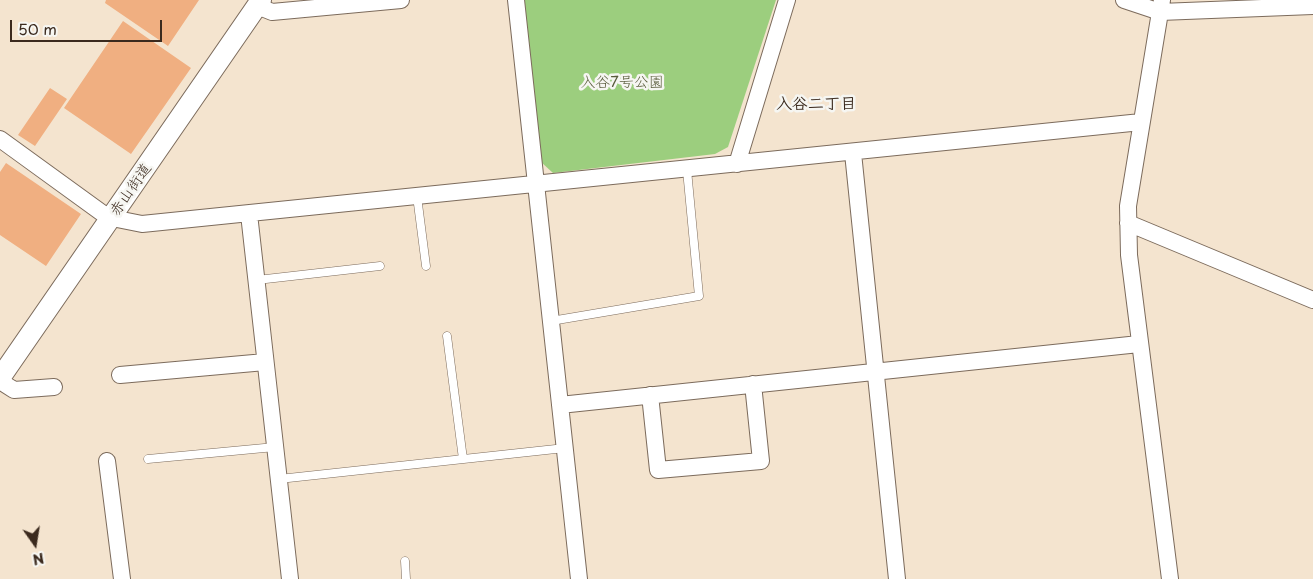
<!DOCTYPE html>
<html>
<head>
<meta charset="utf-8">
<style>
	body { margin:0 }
	#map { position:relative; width:1313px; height:579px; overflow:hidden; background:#f4e4cf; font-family:"Playpen Sans",sans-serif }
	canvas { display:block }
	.north { position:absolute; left:10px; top:519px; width:50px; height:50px; -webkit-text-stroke:4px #f6f6f2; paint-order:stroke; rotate:167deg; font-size:14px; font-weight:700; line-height:20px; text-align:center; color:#3b2a1e }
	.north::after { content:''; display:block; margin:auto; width:18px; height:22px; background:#3b2a1e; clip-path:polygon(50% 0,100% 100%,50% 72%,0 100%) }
	.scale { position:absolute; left:10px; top:20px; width:152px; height:22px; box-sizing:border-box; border:2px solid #3b2a1e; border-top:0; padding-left:6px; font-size:15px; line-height:18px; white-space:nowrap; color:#3b2a1e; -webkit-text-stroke:4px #f6f6f2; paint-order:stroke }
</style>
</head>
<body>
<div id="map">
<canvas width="1313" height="579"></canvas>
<div class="north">N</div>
<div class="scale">50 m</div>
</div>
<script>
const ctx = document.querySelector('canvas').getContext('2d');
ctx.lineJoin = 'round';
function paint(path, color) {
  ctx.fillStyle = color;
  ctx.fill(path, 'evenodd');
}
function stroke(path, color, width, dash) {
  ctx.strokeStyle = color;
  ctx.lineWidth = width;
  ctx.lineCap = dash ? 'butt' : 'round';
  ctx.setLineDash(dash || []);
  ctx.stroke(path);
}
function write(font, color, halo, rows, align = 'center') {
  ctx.font = font + ' "Playpen Sans","Klee One",sans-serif';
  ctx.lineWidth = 5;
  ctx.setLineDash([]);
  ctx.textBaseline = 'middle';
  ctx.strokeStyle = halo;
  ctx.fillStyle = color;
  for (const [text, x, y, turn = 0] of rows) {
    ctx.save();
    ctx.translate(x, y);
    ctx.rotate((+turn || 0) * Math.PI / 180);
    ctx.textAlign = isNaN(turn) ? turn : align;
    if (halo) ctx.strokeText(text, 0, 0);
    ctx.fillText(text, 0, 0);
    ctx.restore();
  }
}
paint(new Path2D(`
	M523 0H776L728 147 715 154 553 173 541 162Z`), '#9cce7e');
paint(new Path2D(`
	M106 0H199L168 46 105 3Z
	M123 21 191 68 131 154 64 108Z
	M50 88 67 99 35 146 18 135Z
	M6 163 81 214 46 266 0 235V172Z`), '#f0af81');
const service = new Path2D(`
	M417 196 426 266
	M257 280 380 266
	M551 321 699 296 687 170
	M447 336 463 459
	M148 459 275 447
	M279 479 565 448
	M405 561 406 579`);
const minor = new Path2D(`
	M516 0 579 579
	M1124 0 1160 12 1313 6
	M1162 0 1128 206 1129 255 1170 579
	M257 6 272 12 401 0
	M0 139 102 213 112 218 142 224 1141 122
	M853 153 897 579
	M737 164 787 0
	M249 214 290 579
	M1128 223 1313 300
	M120 375 265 362
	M0 381 14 390 54 387
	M650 395 658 470 761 461 753 384
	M560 405 1139 344
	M107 461 122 579`);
const tertiary = new Path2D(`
	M0 378 261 0`);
stroke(service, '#7c6b5c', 9);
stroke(minor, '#7c6b5c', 18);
stroke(tertiary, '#7c6b5c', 22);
stroke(service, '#fff', 8);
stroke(minor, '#fff', 16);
stroke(tertiary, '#fff', 20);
write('15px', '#585b3b', '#f6f6f2', [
	["入谷7号公園",622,83]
]);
write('15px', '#3b2a1e', '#f6f6f2', [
	["赤山街道",131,190,-55]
]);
write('bold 16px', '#3b2a1e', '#f6f6f2', [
	["入谷二丁目",816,105]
]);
</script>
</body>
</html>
